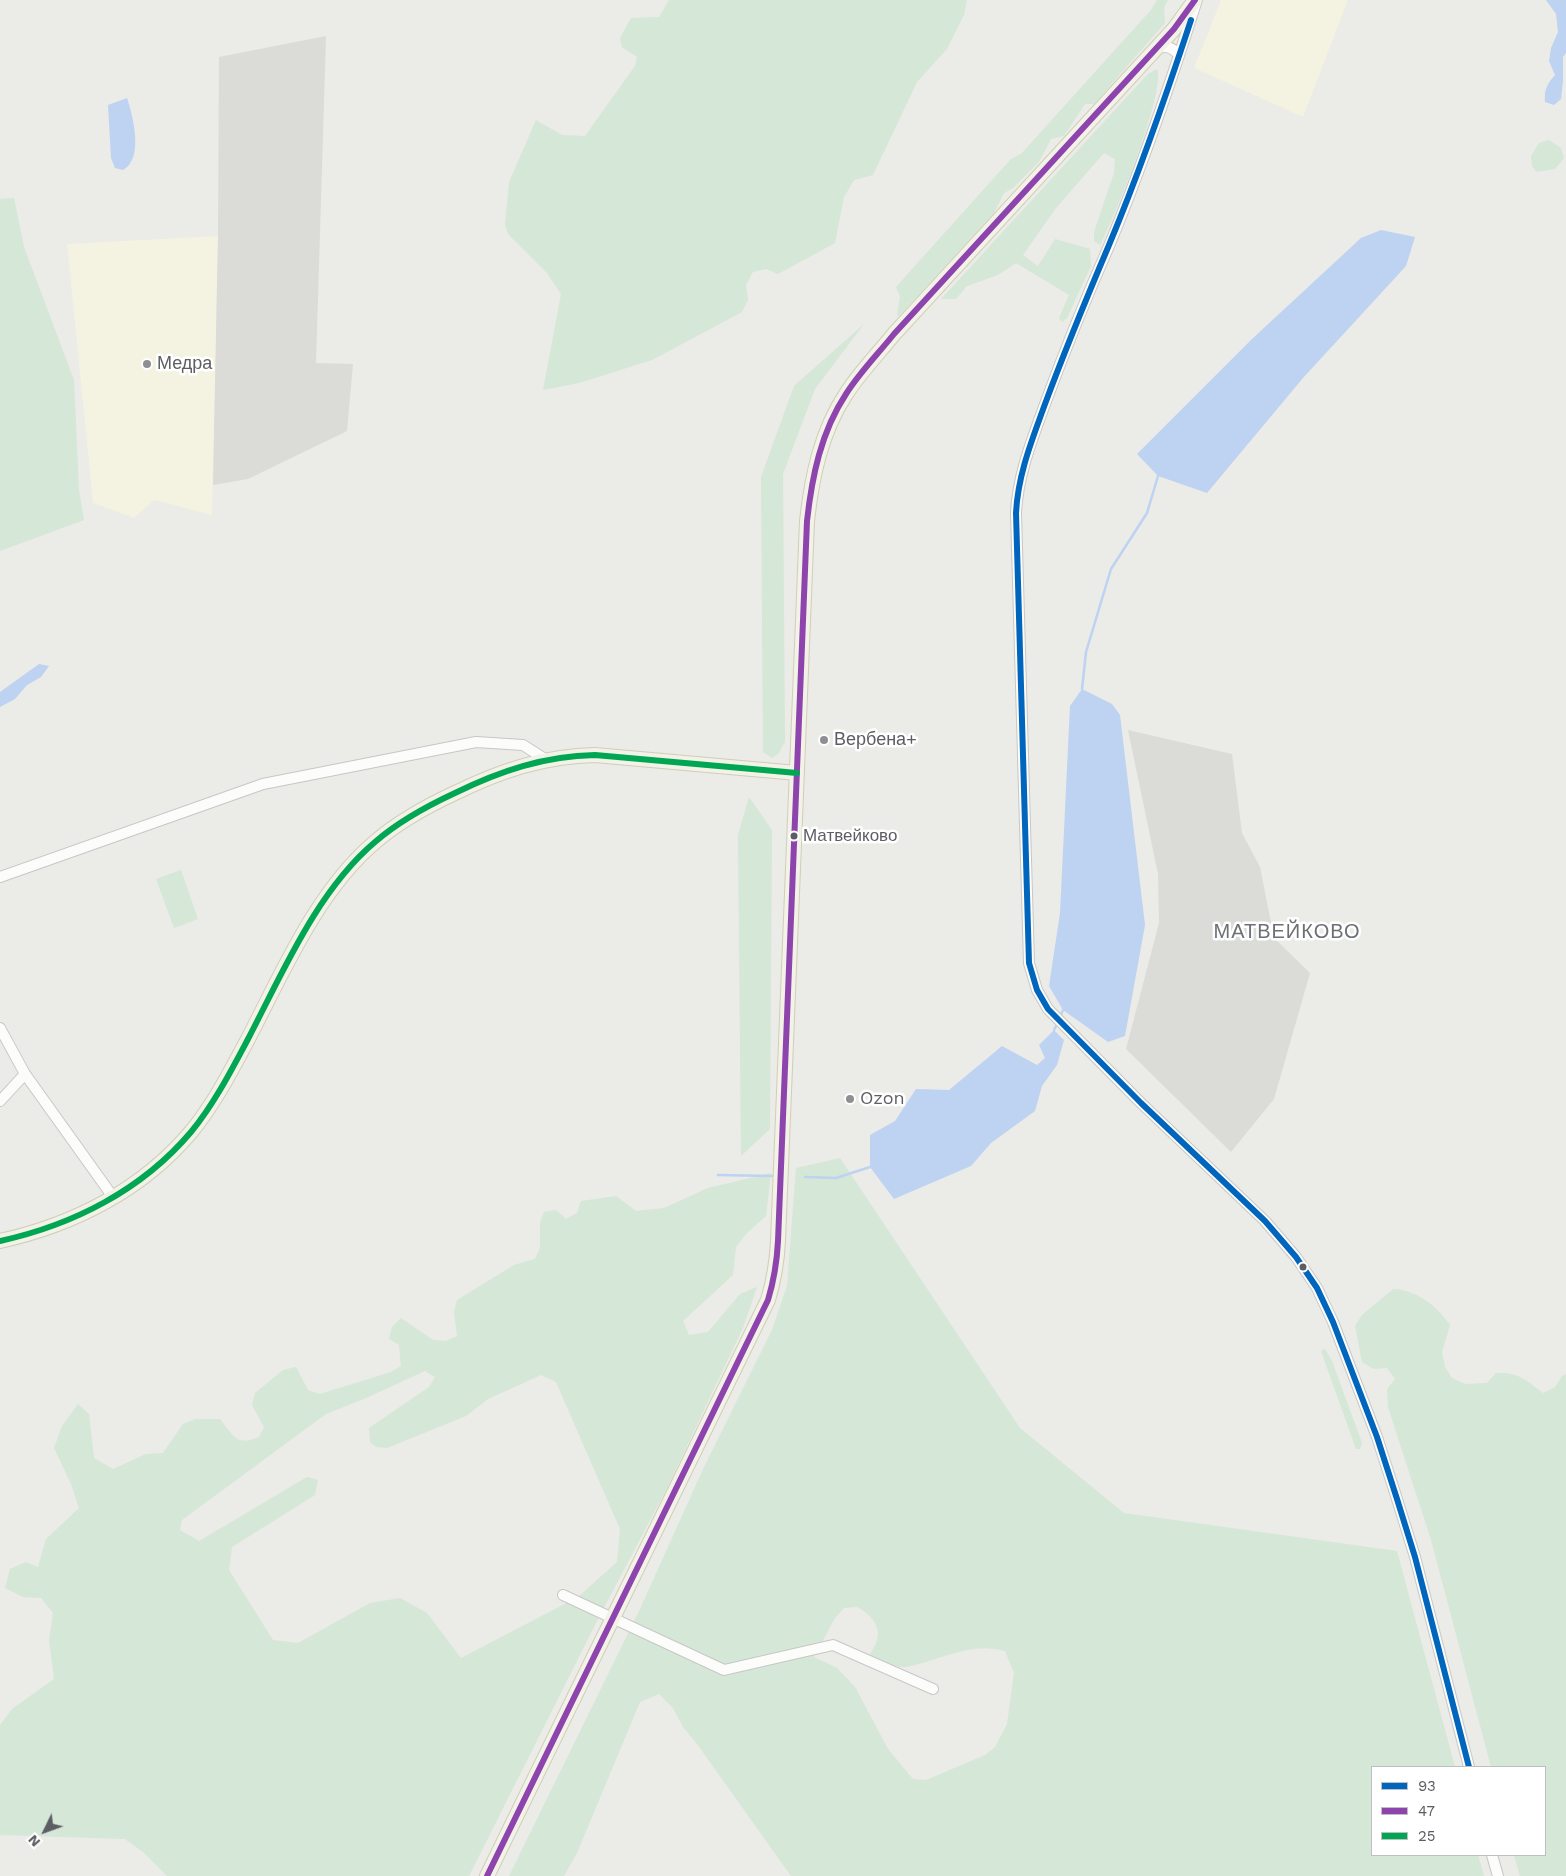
<!DOCTYPE html>
<html>
<head>
<meta charset="utf-8">
<style>
	body { margin:0 }
	#map { position:relative; width:1566px; height:1876px; overflow:hidden; background:#ebebe7; font-family:"Work Sans",sans-serif }
	canvas { display:block }
	.legend { position:absolute; left:1371px; top:1766px; width:175px; height:90px; box-sizing:border-box; background:#fff; border:1px solid #bebfc1; margin:0; padding:6px 9px; list-style:none; font-size:15px; color:#5c5e64 }
	.legend li { display:flex; align-items:center; gap:10px; height:25px }
	.legend b { width:25px; border:1px solid #bebfc1 }
	.north { position:absolute; left:20px; top:1806px; width:50px; height:50px; -webkit-text-stroke:4px #fff; paint-order:stroke; rotate:228deg; font-size:14px; font-weight:700; line-height:20px; text-align:center; color:#5c5e64 }
	.north::after { content:''; display:block; margin:auto; width:18px; height:22px; background:#5c5e64; clip-path:polygon(50% 0,100% 100%,50% 72%,0 100%) }
</style>
</head>
<body>
<div id="map">
<canvas width="1566" height="1876"></canvas>
<ul class="legend">
<li><b style="height:6px;background:#0065bd"></b>93</li>
<li><b style="height:6px;background:#8e44ad"></b>47</li>
<li><b style="height:6px;background:#00a651"></b>25</li>
</ul>
<div class="north">N</div>
</div>
<script>
const ctx = document.querySelector('canvas').getContext('2d');
ctx.lineJoin = 'round';
function paint(path, color) {
  ctx.fillStyle = color;
  ctx.fill(path, 'evenodd');
}
function stroke(path, color, width, dash) {
  ctx.strokeStyle = color;
  ctx.lineWidth = width;
  ctx.lineCap = dash ? 'butt' : 'round';
  ctx.setLineDash(dash || []);
  ctx.stroke(path);
}
function write(font, color, halo, rows, align = 'center') {
  ctx.font = font + ' "Work Sans",sans-serif';
  ctx.lineWidth = 5;
  ctx.setLineDash([]);
  ctx.textBaseline = 'middle';
  ctx.strokeStyle = halo;
  ctx.fillStyle = color;
  for (const [text, x, y, turn = 0] of rows) {
    ctx.save();
    ctx.translate(x, y);
    ctx.rotate((+turn || 0) * Math.PI / 180);
    ctx.textAlign = isNaN(turn) ? turn : align;
    if (halo) ctx.strokeText(text, 0, 0);
    ctx.fillText(text, 0, 0);
    ctx.restore();
  }
}
paint(new Path2D(`
	M1221 0H1348L1303 117 1194 68Z
	M218 236 212 515 154 500 134 518 93 503 67 244Z`), '#f4f3e1');
paint(new Path2D(`
	M326 36 316 363 353 364 347 431 248 479 213 485 218 236 219 57Z
	M1128 730 1232 754 1242 833 1260 867 1274 938 1310 973 1274 1099 1231 1152 1126 1049 1159 923 1158 874Z`), '#dbdbd7');
paint(new Path2D(`
	M669 0H967L964 15 947 49 917 82 873 175 854 180 844 197 835 243 778 274 766 269 753 272 746 285 748 300 742 312 652 360 579 383 543 390 561 294 547 273 508 234 505 225 509 182 536 120 562 135 585 136 635 66 637 57 622 47 620 38 631 18 659 17Z
	M1157 0H1168L1164 7 1165 23 1094 104H1085L1064 136 1051 139 1039 162 1013 188 1004 193 994 213 900 315 897 316 900 296 896 287 1011 159 1021 154 1151 10Z
	M1157 69C1166 92 1114 219 1100 245L1094 241V232L1114 173 1115 159 1104 153 1056 208 1023 255 1038 266 1055 239 1090 249 1091 266 1067 318 1062 322 1059 318 1069 295 1016 263 998 275 967 286 956 299H941L1148 74Z
	M1549 140 1561 148 1564 158 1555 169 1537 172 1532 166 1531 156 1539 143Z
	M14 198 24 247 74 380 79 490 84 520 0 551V199Z
	M864 324 815 389 783 474 785 742 779 753 772 758 763 752 761 477 794 386Z
	M749 797 772 830 770 1129 741 1156 738 835Z
	M181 870 198 919 174 928 156 879Z
	M840 1158 1020 1428 1124 1513 1397 1551 1455 1767H1372V1855H1478L1484 1876H791L697 1744 683 1727 673 1708 659 1694 640 1702 577 1853 564 1876H509L640 1609 704 1467 772 1330 787 1286 796 1168ZM857 1607C867 1612 878 1621 878 1635 878 1642 871 1652 868 1658 878 1662 894 1668 906 1667 939 1661 970 1641 1005 1651L1014 1673 1007 1724 995 1747 985 1755 926 1780 913 1779 888 1749 855 1687 837 1668 814 1657 835 1618 844 1608Z
	M771 1173 766 1216 746 1234 736 1247 733 1275 683 1321 689 1335 708 1332 740 1294 757 1287 743 1328 666 1490 596 1623 469 1876H167L143 1852 125 1839 0 1835V1725L12 1709 54 1679 49 1640 53 1613 41 1598 23 1597 5 1588 10 1569 26 1562 38 1567 46 1539 79 1508 71 1484 54 1448 62 1426 78 1404 89 1414 94 1458 113 1469 146 1454 163 1453 183 1424 195 1419H220C233 1435 236 1447 259 1437L264 1427 252 1405 255 1393 283 1370 296 1367 308 1390 320 1394 391 1372 401 1366 399 1345 389 1339 392 1327 401 1318 433 1340 446 1341 457 1336 454 1312 457 1300 514 1265 535 1259 540 1248V1223L544 1212 556 1210 566 1219 577 1213 581 1201 616 1196 636 1211 664 1208 708 1188ZM425 1371 435 1377 429 1387 369 1428 370 1442 376 1447 387 1448 466 1416 488 1399 541 1375 556 1382 620 1529 617 1562 578 1597 461 1658 427 1613 400 1598 370 1603 298 1643 273 1640 229 1570 232 1547 315 1495 318 1480 307 1477 199 1541 180 1530 182 1520 326 1414 366 1398Z
	M1393 1289C1417 1290 1437 1306 1450 1325L1442 1352 1445 1367 1452 1378 1465 1384 1487 1383 1496 1373C1519 1372 1526 1380 1543 1393L1555 1387 1562 1376 1566 1374V1876H1520L1514 1855H1545V1767H1491L1431 1540 1388 1407 1387 1389 1395 1379 1387 1368 1374 1369 1362 1362 1355 1326 1362 1315Z
	M1325 1349 1332 1361 1362 1443 1360 1449H1356L1321 1351Z`), '#d5e7d6');
paint(new Path2D(`
	M1546 0H1566V53L1563 57V81L1561 99 1554 105 1545 102C1544 90 1547 84 1555 75L1549 61 1551 48 1558 32 1556 14Z
	M127 98C133 116 144 159 123 170L115 168 111 158 108 105Z
	M1381 230 1415 237 1406 266 1303 378 1207 493 1158 476 1137 454 1252 339 1361 238Z
	M39 664 49 666 41 677 27 685 15 699 0 707V692Z
	M1082 689 1112 704 1120 715 1145 925 1125 1036 1108 1042 1063 1010 1049 986 1060 913 1070 706Z
	M1054 1030 1064 1040 1057 1065 1042 1086 1035 1111 991 1143 971 1166 894 1199 870 1167V1135L895 1121 916 1089 949 1090 1002 1046 1037 1065 1045 1058 1039 1045Z`), '#bed2f2');
stroke(new Path2D(`
	M1082 689 1086 652 1111 569 1147 513 1158 476
	M1060 1017 1063 1010
	M1054 1030 1058 1022
	M718 1175 773 1176
	M805 1177 836 1178 870 1167`), '#bed2f2', 2.5);
const minor = new Path2D(`
	M1196 3C1170 85 1142 167 1109 246 1086 298 1065 350 1045 404 1032 440 1018 474 1016 513L1029 963 1037 990 1048 1009 1141 1103 1265 1221 1296 1257 1317 1288 1333 1322 1377 1437 1397 1499 1415 1557 1469 1767
	M1155 50C1165 44 1173 47 1179 56
	M0 877 263 784 476 742 523 745 545 759
	M0 1028 25 1074 113 1197
	M0 1101 25 1074
	M563 1595 724 1670 833 1645 933 1689
	M1492 1855 1498 1876`);
const major = new Path2D(`
	M0 1241C73 1225 142 1190 191 1132 214 1104 231 1071 248 1039 283 972 317 891 375 842 398 822 427 806 455 793 500 771 544 756 595 755L797 773
	M487 1876 768 1300C774 1280 777 1261 778 1241L807 521C812 476 821 432 846 394 860 372 878 354 894 334L1174 29 1195 0`);
stroke(minor, '#c7c7c7', 12);
stroke(major, '#d1ceb7', 16);
stroke(minor, '#fcfcfb', 10);
stroke(major, '#f2f2e8', 14);
stroke(new Path2D(`
	M1191 20C1166 96 1140 171 1109 245 1087 297 1065 350 1045 404 1032 440 1018 474 1016 513L1029 963 1037 990 1048 1009 1141 1103 1265 1221 1296 1257 1317 1288 1333 1322 1377 1437 1397 1499 1415 1557 1469 1767`), '#0065bd', 6);
stroke(new Path2D(`
	M487 1876 768 1300C774 1280 777 1261 778 1241L807 521C812 476 821 432 846 394 860 372 878 354 894 334L1174 29 1195 0`), '#8e44ad', 6);
stroke(new Path2D(`
	M0 1241C73 1225 142 1190 191 1132 214 1104 231 1071 248 1039 283 972 317 891 375 842 398 822 427 806 455 793 500 771 544 756 595 755L797 773`), '#00a651', 6);
for (const [x, y, r, color] of [
	[147,364,5,"#8e8f92"],
	[824,740,5,"#8e8f92"],
	[794,836,4.5,"#5c5e64"],
	[850,1099,5,"#8e8f92"],
	[1303,1267,4.5,"#5c5e64"]
]) {
  const dot = new Path2D();
  dot.arc(x, y, r, 0, 2 * Math.PI);
  ctx.fillStyle = color;
  ctx.fill(dot);
  stroke(dot, '#fff', 2);
}
write('17px', '#5c5e64', '#fff', [
	["Матвейково",803,836]
], 'left');
write('18px', '#5c5e64', '#fff', [
	["Медра",157,364],
	["Вербена+",834,740],
	["Ozon",860,1099]
], 'left');
ctx.letterSpacing = '1px';
write('20px', '#6d7075', '#fff', [
	["МАТВЕЙКОВО",1287,932]
]);
ctx.letterSpacing = '0px';
</script>
</body>
</html>
